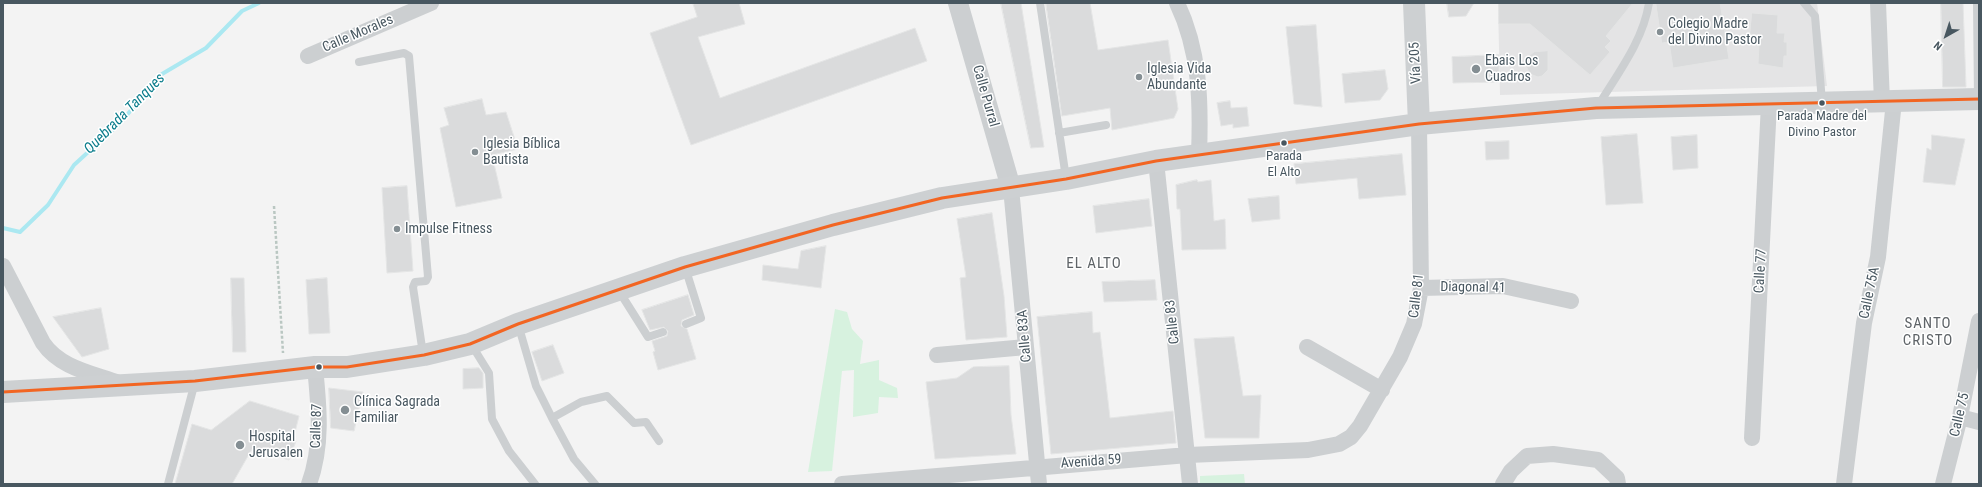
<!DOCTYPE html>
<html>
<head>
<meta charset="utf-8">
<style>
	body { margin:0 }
	#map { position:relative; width:1982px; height:487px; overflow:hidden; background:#f3f3f3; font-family:"Roboto Condensed",sans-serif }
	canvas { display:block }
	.frame { position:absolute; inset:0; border:4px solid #485760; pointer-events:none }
	.north { position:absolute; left:1926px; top:16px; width:40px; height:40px; -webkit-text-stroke:3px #fff; paint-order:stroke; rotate:219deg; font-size:11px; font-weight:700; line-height:16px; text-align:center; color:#485760 }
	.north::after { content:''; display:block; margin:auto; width:14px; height:18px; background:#485760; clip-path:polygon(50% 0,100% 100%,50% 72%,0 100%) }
</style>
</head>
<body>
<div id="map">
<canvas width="1982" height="487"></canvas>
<div class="frame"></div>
<div class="north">N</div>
</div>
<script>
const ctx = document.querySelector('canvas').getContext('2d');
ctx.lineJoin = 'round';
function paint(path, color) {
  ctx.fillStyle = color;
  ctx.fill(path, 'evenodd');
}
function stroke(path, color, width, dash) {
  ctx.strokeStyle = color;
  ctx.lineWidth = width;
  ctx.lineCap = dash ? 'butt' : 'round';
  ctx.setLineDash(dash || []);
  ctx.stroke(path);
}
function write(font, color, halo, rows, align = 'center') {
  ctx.font = font + ' "Roboto Condensed",sans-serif';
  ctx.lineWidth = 3;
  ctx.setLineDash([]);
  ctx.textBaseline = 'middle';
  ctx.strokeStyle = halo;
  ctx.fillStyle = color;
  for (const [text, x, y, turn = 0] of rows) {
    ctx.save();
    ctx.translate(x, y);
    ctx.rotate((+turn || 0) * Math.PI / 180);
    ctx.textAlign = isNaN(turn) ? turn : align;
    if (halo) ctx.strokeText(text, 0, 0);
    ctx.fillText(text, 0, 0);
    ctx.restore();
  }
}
paint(new Path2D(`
	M1498 3H1817L1827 86 1500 95Z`), '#e4e4e5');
paint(new Path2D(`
	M835 309 847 312 852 329 863 341 860 364 879 360V380L897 388 898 398 879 397 878 413 853 417 854 370 842 371 832 471 808 472Z
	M1244 474 1245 484H1200V476Z`), '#d7f2df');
stroke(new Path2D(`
	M3 228 20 232 48 205 74 165 120 123 162 74 206 48 242 11 259 3`), '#abe8f1', 4);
const building = new Path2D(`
	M693 3H739L745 24 698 37 720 98 915 28 927 61 691 145 650 33 697 17Z
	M1001 3H1021L1044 147 1031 148Z
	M1046 3H1090L1098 50 1168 40 1178 109 1174 118 1112 130 1110 108 1062 116Z
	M1447 3H1474L1466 16 1449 17Z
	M1499 3H1633L1606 36 1611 41 1605 47 1610 52 1590 75 1530 24H1499Z
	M1656 3H1720L1729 59 1673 68 1669 42 1662 43Z
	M1941 3H1963L1966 87H1943Z
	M1752 13 1778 15 1777 33H1785L1784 42H1787V56H1784L1783 68 1758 64 1759 45H1757L1758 35 1750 34Z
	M1316 25 1322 107 1294 104 1286 27Z
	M1548 51V70L1542 76 1538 77 1530 74 1525 64 1527 57 1534 52Z
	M1499 55V82L1453 83 1452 57Z
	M1385 70 1388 89 1380 100 1345 103 1342 74Z
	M482 99 486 115 506 112 518 149 492 155 502 198 456 207 440 128 449 125 444 108Z
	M1230 101 1231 108 1247 107 1249 126 1233 128V124L1221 126 1217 103Z
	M1637 134 1643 203 1606 205 1601 137Z
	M1697 135 1698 168 1673 170 1671 137Z
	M1932 135 1965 139 1955 185 1923 182 1927 148 1931 150Z
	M1509 141V159L1486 160 1485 142Z
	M1402 154 1406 195 1359 199 1357 178 1296 184 1294 164Z
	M1197 180 1198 182 1211 180 1214 221 1225 219 1226 249 1182 250 1180 209H1177L1176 185Z
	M407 186 413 271 387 273 382 188Z
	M1279 196 1280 219 1252 222 1248 199Z
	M1149 199 1152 226 1096 233 1093 206Z
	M992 213 1004 296 1007 337 966 340 960 278 966 277 957 219Z
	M826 246 821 288 762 280 763 265 798 269 801 251Z
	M231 278H244L246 352H233Z
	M327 278 330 333 309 334 306 280Z
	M1155 280 1157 300 1104 302 1102 282Z
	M688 295 694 315 682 320 681 326 687 329 696 359 658 370 653 352 655 351 652 341 667 336 668 331 664 327 650 330 642 310Z
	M101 308 109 349 82 357 53 317Z
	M1092 312 1093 333 1100 332 1110 418 1173 411 1176 443 1051 454 1037 317Z
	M1234 337 1243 396 1261 395 1259 438H1205L1194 339Z
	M553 345 564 373 542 381 532 352Z
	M1009 366 1011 415 1016 454 935 459 926 382 957 378 973 367Z
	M479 368 483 373V388L463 389V369Z
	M329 388 363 392 354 431 331 428Z
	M250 401 299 416 293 440 296 441 289 460 252 449 232 484H175L192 424 211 430Z`);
paint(building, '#dadbdc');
stroke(building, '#e4e5e5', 1);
stroke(new Path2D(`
	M274 206 283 353`), '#bac7c2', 2.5, [3, 2]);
stroke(new Path2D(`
	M1040 3 1066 178
	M1804 3 1815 16 1822 102
	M1977 3 1978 99
	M359 62 404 53 409 56 428 277 426 281 415 282 413 287 423 354
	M1598 106C1618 73 1643 41 1649 3
	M1059 133 1106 125
	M685 267 701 318 686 324
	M619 291 648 337 663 332
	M518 324 536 386 552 418 581 402 607 396 634 423 646 422 659 441
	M471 344 489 373 492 419 509 451 535 484
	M552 418 574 459 595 484
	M168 484 195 382`), '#cccfd1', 8);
stroke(new Path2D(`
	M1177 3C1200 51 1201 102 1199 154
	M1878 3 1882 102
	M308 56 431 3
	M1156 161 1190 484
	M1011 188 1039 484
	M3 266 43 343C60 368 92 373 119 383
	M1421 288 1503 286 1571 301
	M1307 347 1382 390
	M937 355 1026 347
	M1960 417 1979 422
	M1752 438 1769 104
	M309 484C323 445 319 407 315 367
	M842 484 1188 455 1308 450 1339 444 1351 437 1360 426 1400 357 1414 324 1421 288 1419 124
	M1503 484 1511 471 1527 456 1553 454 1598 460 1617 478 1618 484
	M1844 484 1864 323 1878 257 1894 101
	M1943 484 1960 417 1979 321`), '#cccfd1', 16);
stroke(new Path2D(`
	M958 3 1011 188`), '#cccfd1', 20);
stroke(new Path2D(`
	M1414 3 1419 124
	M3 392 195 381 315 367H347L424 355 470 344 518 324 685 267 833 225 942 198 1066 179 1156 161 1419 124 1596 108 1979 99`), '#cdd0d2', 22);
stroke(new Path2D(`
	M3 392 195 381 315 367H347L424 355 470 344 518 324 685 267 833 225 942 198 1066 179 1156 161 1419 124 1596 108 1979 99`), '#f26522', 3);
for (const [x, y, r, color] of [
	[1660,32,4,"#848e93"],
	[1476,69,5,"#848e93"],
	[1139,77,4,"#848e93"],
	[1822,103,3.5,"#485760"],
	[1284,143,3.5,"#485760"],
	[475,152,4,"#848e93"],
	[397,229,4,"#848e93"],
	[319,367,3.5,"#485760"],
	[345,410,5,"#848e93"],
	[240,445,5,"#848e93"]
]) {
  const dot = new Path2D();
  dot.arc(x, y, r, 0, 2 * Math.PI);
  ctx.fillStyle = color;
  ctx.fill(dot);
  stroke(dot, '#fff', 1.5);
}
write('13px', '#485760', '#fff', [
	["Parada Madre del",1822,117],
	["Divino Pastor",1822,133],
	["Parada",1284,157],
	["El Alto",1284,173]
]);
write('14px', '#485760', '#fff', [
	["Colegio Madre",1668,24],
	["del Divino Pastor",1668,40],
	["Ebais Los",1485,61],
	["Cuadros",1485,77],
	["Iglesia Vida",1147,69],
	["Abundante",1147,85],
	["Iglesia Bíblica",483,144],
	["Bautista",483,160],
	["Impulse Fitness",405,229],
	["Clínica Sagrada",354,402],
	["Familiar",354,418],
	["Hospital",249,437],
	["Jerusalen",249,453]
], 'left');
write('14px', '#485760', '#fff', [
	["Calle Morales",358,34,-23],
	["Vía 205",1416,63,-93],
	["Calle Purral",985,96,74],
	["Calle 77",1761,271,-87],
	["Diagonal 41",1473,288,1],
	["Calle 75A",1870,293,-78],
	["Calle 81",1417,296,-83],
	["Calle 83",1173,322,-96],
	["Calle 83A",1025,336,-95],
	["Calle 75",1960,415,-77],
	["Calle 87",317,426,-88],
	["Avenida 59",1091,462,-4]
]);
write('italic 15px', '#0a7c8b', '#fff', [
	["Quebrada Tanques",125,114,-45]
]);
ctx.letterSpacing = '1px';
write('15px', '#5e6367', '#fff', [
	["EL ALTO",1094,264],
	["SANTO",1928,324],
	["CRISTO",1928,341]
]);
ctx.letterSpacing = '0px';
</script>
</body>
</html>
